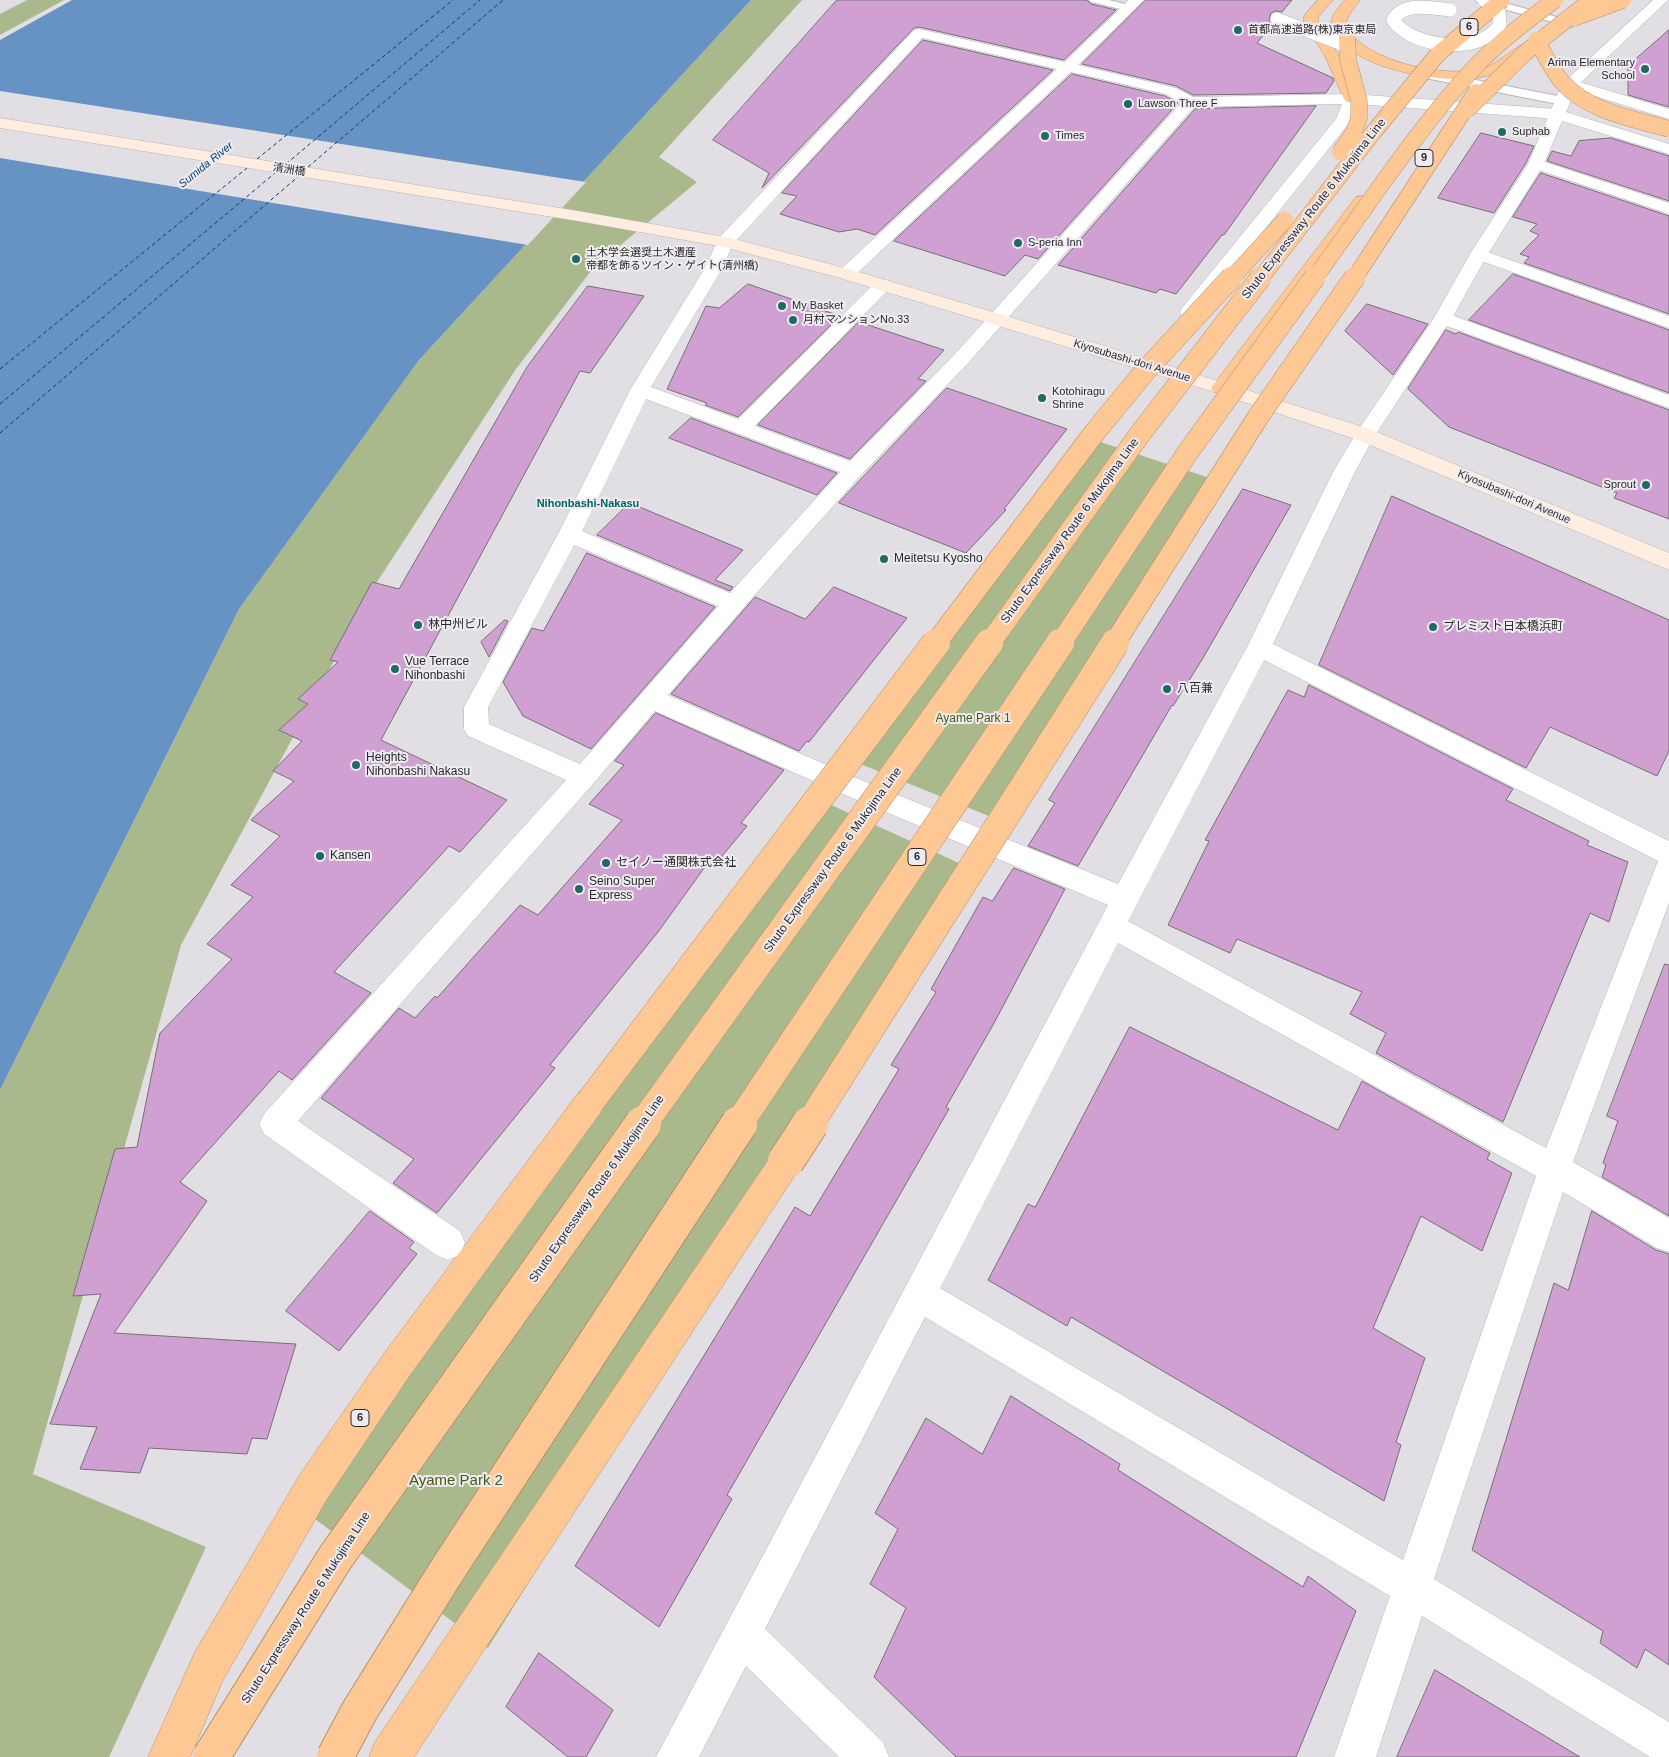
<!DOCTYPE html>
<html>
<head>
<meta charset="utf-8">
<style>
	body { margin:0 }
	canvas { display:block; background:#e1dfe3 }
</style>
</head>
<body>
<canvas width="1669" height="1757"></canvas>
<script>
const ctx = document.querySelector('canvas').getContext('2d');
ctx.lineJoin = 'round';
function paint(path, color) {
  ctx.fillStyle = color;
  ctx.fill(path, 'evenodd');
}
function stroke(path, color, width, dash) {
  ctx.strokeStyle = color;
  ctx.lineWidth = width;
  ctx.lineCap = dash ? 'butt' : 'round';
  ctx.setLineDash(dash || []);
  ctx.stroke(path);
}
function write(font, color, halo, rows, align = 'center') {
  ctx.font = font + ' Arial,"Noto Sans JP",sans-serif';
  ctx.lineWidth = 4;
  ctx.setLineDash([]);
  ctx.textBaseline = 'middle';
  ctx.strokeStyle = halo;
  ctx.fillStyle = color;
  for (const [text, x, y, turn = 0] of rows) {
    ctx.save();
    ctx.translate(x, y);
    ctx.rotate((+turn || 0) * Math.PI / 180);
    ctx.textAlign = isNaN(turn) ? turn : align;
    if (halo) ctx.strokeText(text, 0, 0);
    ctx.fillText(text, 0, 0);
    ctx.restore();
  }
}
paint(new Path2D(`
	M27 0H64L0 35V14Z
	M751 0H802L659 157 697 182 594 267 516 369 375 585 181 945 33 1474 206 1547 109 1757H0V1090L239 609 419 360Z
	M1079 435 1216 480 1006 823 843 757Z
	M818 799 972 869 488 1648 295 1504Z`), '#a9b98c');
paint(new Path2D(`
	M72 0H751L419 360 239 609 0 1090V40Z`), '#6693c4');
paint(new Path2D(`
	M0 91 586 182 528 245 0 158Z`), '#e1dfe3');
stroke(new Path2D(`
	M257 159 453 0
	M286 164 480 0
	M308 167 503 0
	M0 369 247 168
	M0 404 275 173
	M0 433 300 175`), '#0b3d6c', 1, [4, 3]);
const building = new Path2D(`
	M837 0H1087L1091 4 1116 10 1064 60 919 27 914 28 762 188 769 173 713 140Z
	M1146 0H1292L1282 12 1276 11 1271 13 1269 20 1272 25 1257 43 1333 78 1334 81 1326 93 1193 95 1176 86 1082 64Z
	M1669 30V107L1628 95V66Z
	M923 40 1053 70 875 235 857 229 839 232 780 214 797 196 782 193Z
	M1072 74 1165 96 1178 103 1038 259 1025 255 1005 276 894 241Z
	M1316 106 1224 235H1222L1176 294 1160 289 1156 293 1058 265 1195 109Z
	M1481 133 1534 146 1526 163 1494 213 1438 198Z
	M1611 138 1669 156V201L1547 161 1552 151 1571 156 1579 141Z
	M1541 173 1669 216V314L1524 263 1529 257 1520 254 1539 235 1530 231 1537 224 1513 217Z
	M1513 274 1669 330V393L1469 320Z
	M748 284 840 316 738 417 705 405 707 403 667 389 706 306 719 308Z
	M588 286 644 296 590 373 580 371 381 740 507 800 460 852 449 846 334 972 371 993 292 1080 279 1071 180 1182 207 1201 114 1333 296 1344 267 1439 252 1438 247 1454 149 1448 140 1473 80 1469 97 1427 50 1424 101 1294 73 1296 115 1149 137 1147 160 1033 232 959 207 944 253 897 231 885 280 836 251 820 294 781 273 771 302 741 279 730 308 704 298 699 338 662 330 660 372 582 399 589 527 367Z
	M1367 304 1428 324 1393 375 1345 331Z
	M859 322 944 350 918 379 926 381 850 459 758 425Z
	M1446 330 1456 334 1458 332 1669 410V519L1614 498 1617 493 1449 427 1408 389Z
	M947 388 1067 429 1004 509 1006 510 966 553 839 503Z
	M691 418 837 473 817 495 669 438Z
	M1243 489 1291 505 1203 658 1173 706 1172 705 1078 866 1028 846 1055 803 1049 800Z
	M1392 496 1669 620V751L1657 776 1550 727 1526 768 1319 665Z
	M630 503 743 550 715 580 733 587 730 591 597 535Z
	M587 553 715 607 591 749 523 716 503 682 532 628 543 631Z
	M834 587 907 618 809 742 807 741 799 751 671 694 755 597 805 619Z
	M505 620 508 621 489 657 481 642Z
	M1309 685 1513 789 1506 800 1589 841 1587 845 1628 862 1609 922 1590 913 1503 1122 1376 1053 1386 1033 1350 1014 1362 992 1237 939 1230 953 1168 925 1209 841 1205 840 1288 690 1304 697Z
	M656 713 784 770 741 823 747 826 713 867 707 864 658 932 550 1065 555 1068 437 1213 393 1183 414 1159 321 1098 399 1008 415 1018 435 996 437 998 520 905 538 915 622 820 589 804 624 765 615 761Z
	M1014 868 1065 889 993 1025 946 1107 949 1109 727 1495 732 1499 659 1627 575 1566 795 1207 810 1216 899 1069 891 1065 936 992 931 989 983 897 992 901Z
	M1665 964 1669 965V1216L1602 1177 1606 1165 1603 1163 1618 1121 1607 1116Z
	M1130 1027 1338 1130 1362 1081 1490 1153 1487 1159 1512 1173 1482 1251 1421 1216 1373 1328 1425 1358 1396 1442 1401 1445 1384 1501 1071 1317 1067 1326 988 1280 1028 1204 1035 1207Z
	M370 1211 414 1242 409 1248 417 1254 339 1351 286 1311Z
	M1592 1211 1656 1250 1669 1254V1665L1645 1649 1637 1668 1600 1643 1603 1631 1472 1550 1554 1283 1568 1290Z
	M1011 1396 1120 1464 1118 1470 1303 1587 1308 1576 1356 1611 1296 1757H956L874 1677 906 1608 870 1584 898 1529 875 1513 926 1418 982 1454Z
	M539 1653 613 1710 586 1757H568L506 1707Z
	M1435 1670 1580 1757H1397Z`);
paint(building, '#d1a0d3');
stroke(building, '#747174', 1);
const service = new Path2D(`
	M1089 0H1109L1133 6 1135 8 1129 11 1091 2Z
	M1475 0H1494L1575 22 1577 24 1571 27 1477 2Z
	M1419 69 1563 97 1569 101 1563 105 1415 76 1413 73 1415 70Z`);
const minor = new Path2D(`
	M1129 0H1144L1078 65 1176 88 1193 97 1352 94 1557 109 1563 111 1565 114 1563 117 1557 119 1358 104 1349 123 1196 316 1189 318 1182 316 1180 312 1182 308 1336 119 1342 104 1194 107 969 362 861 475 793 551 668 695 856 778 1118 884 1247 647 1333 472 1358 430 1365 429 1372 430 1375 435 1355 472 1273 644 1669 841V903L1573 1162 1669 1218V1252L1657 1248 1563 1192 1434 1579 1669 1722V1757H1650L1422 1616 1376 1757H1334L1390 1596 925 1317 765 1629 883 1742 889 1757H839L746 1666 699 1757H656L1108 905 838 792 655 711 593 784 298 1121 460 1231 465 1243 460 1255 448 1260 436 1255 264 1134 259 1124 264 1114 566 780 468 736 464 729V707L558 534 630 390 703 271 719 238 914 30 919 29 1065 62ZM922 38 1057 69 840 270 837 274 840 278 846 279 852 278 1071 72 1166 94 1181 103 955 354 850 461 755 426 889 289 892 285 889 281 883 280 877 281 738 419 651 387 721 271 733 244ZM646 399 840 472 730 593 582 531ZM574 545 718 606 580 764 489 724 488 707ZM1264 660 1658 861 1546 1148 1128 921ZM1118 943 1536 1176 1403 1560 940 1288Z
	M1570 79 1669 109V119L1565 87 1562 84 1565 81Z
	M1536 159 1669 203V214L1530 167 1528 164 1530 161Z
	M1479 249 1669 316V328L1473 258 1470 254 1473 250Z
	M1443 312 1669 395V408L1436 322 1434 318 1436 314Z`);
const tertiary = new Path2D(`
	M1653 0H1668L1577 86 1566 112 1669 144V154L1562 121 1544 164 1488 254 1452 318 1372 440 1365 441 1358 440 1355 435 1434 318 1470 254 1528 164 1562 84Z`);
const secondary = new Path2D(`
	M0 118 578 211 731 238 852 270 1003 315 1228 384 1372 430 1669 553V570L1358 440 1214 392 989 323 840 278 724 247 578 221 0 128Z`);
const motorway = new Path2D(`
	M1318 0H1333L1318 17V22L1340 58 1360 99 1357 102H1347L1344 99 1326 58 1304 22V16Z
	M1345 0H1360C1348 17 1338 23 1358 41 1386 65 1454 80 1489 66 1503 60 1522 39 1535 42L1537 45C1524 64 1497 75 1475 78 1440 84 1342 67 1332 26 1330 15 1339 7 1345 0Z
	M1362 196 1368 197 1370 201 1228 392 1221 394 1214 392 1211 388 1214 384 1356 197Z
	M590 1088 601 1092 605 1102 601 1112 410 1375 327 1499 223 1680 190 1757H148L195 1652 301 1473 386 1351 579 1092Z
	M786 1146 797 1150 802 1161 797 1172 414 1757H369L375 1742 775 1150Z`);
stroke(service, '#b7b5b9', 2);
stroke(minor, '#b7b5b9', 1);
stroke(tertiary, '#b7b5b9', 1);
stroke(secondary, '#b7b5b9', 1);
stroke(motorway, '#b4906f', 1);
paint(service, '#fff');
paint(minor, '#fff');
paint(tertiary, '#fff');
paint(secondary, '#ffeedf');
paint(motorway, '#fec894');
const serviceBridge = new Path2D(`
	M1450 10C1432 8 1403 1 1393 20 1411 48 1482 56 1500 24L1499 12 1484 0
	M1277 19 1347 46`);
const motorwayBridgeFar3 = new Path2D(`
	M1574 18 1623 0
	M1536 40C1545 54 1552 71 1563 83 1588 111 1634 119 1669 129
	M1467 110 1526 52 1591 0
	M1340 152 1354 132 1359 118V101L1348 60 1347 38
	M1231 279 1285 220
	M1260 279 1372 134 1437 55 1502 0
	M1314 279C1366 208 1414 133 1473 69 1497 43 1526 21 1555 0
	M1354 279 1476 92`);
const motorwayBridgeFar2 = new Path2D(`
	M935 644 1095 432 1146 370 1232 277
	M989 644 1140 434 1261 277
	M1060 644 1188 452 1315 277
	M1114 644 1258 417 1355 277`);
const motorwayBridgeFar1 = new Path2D(`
	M590 1102 936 643
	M642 1125 989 643
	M738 1125 1060 643
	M809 1125 1115 643`);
const motorwayBridge = new Path2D(`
	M786 1161 810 1124
	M211 1757 335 1558 643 1124
	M335 1757 360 1710 446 1572 739 1124`);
stroke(serviceBridge, '#b7b5b9', 14, []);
stroke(motorwayBridgeFar3, '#b4906f', 17, []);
stroke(motorwayBridgeFar2, '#b4906f', 22, []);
stroke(motorwayBridgeFar1, '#b4906f', 29, []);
stroke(motorwayBridge, '#b4906f', 38, []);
stroke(serviceBridge, '#fff', 13);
stroke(motorwayBridgeFar3, '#fec894', 16);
stroke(motorwayBridgeFar2, '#fec894', 21);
stroke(motorwayBridgeFar1, '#fec894', 28);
stroke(motorwayBridge, '#fec894', 36);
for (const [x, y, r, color] of [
	[1238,30,5,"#206a64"],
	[1645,69,5,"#206a64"],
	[1128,104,5,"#206a64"],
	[1502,132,5,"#206a64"],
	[1045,136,5,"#206a64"],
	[1018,243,5,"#206a64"],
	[576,259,5,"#206a64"],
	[782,306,5,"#206a64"],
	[793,320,5,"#206a64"],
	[1042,398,5,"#206a64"],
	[1646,485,5,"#206a64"],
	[884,559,5,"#206a64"],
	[418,625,5,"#206a64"],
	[1433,627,5,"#206a64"],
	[395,669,5,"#206a64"],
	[1167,689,5,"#206a64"],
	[356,765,5,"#206a64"],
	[320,856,5,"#206a64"],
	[606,863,5,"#206a64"],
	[579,889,5,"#206a64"]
]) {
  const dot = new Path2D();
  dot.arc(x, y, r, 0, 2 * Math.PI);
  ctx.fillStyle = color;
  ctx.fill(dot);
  stroke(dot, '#efecf1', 2);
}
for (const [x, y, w] of [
	[1469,27,18],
	[1424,158,18],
	[917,857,18],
	[360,1418,18]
]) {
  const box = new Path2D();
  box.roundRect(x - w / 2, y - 8.5, w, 17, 4);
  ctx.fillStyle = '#efecf1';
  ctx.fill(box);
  stroke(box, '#2a292b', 1);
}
write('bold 11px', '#2a292b', null, [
	["6",1469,27],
	["9",1424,158],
	["6",917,857],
	["6",360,1418]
]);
write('11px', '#2a292b', '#efecf1', [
	["首都高速道路(株)東京東局",1248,30],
	["Arima Elementary",1635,63,"right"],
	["School",1635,76,"right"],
	["Lawson Three F",1138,104],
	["Suphab",1512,132],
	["Times",1055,136],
	["S-peria Inn",1028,243],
	["土木学会選奨土木遺産",586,253],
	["帝都を飾るツイン・ゲイト(清州橋)",586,266],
	["My Basket",792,306],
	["月村マンションNo.33",803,320],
	["Kotohiragu",1052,392],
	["Shrine",1052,405],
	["Sprout",1636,485,"right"]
], 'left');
write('italic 11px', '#0b3d6c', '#efecf1', [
	["Sumida River",206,165,-39]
]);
write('11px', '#2a292b', '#efecf1', [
	["清洲橋",289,170,9],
	["Kiyosubashi-dori Avenue",1132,361,17],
	["Kiyosubashi-dori Avenue",1514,497,23]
]);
write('bold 11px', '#00665f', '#efecf1', [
	["Nihonbashi-Nakasu",588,504]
]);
write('12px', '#2a292b', '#efecf1', [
	["Shuto Expressway Route 6 Mukojima Line",1314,209,-52],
	["Shuto Expressway Route 6 Mukojima Line",1070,531,-54],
	["Shuto Expressway Route 6 Mukojima Line",833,860,-54],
	["Shuto Expressway Route 6 Mukojima Line",597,1189,-55],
	["Shuto Expressway Route 6 Mukojima Line",306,1608,-57]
]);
write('12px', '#2a292b', '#efecf1', [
	["Meitetsu Kyosho",894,559],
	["林中州ビル",428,625],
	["プレミスト日本橋浜町",1443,627],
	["Vue Terrace",405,662],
	["Nihonbashi",405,676],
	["八百兼",1177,689],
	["Heights",366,758],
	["Nihonbashi Nakasu",366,772],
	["Kansen",330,856],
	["セイノー通関株式会社",616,863],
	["Seino Super",589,882],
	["Express",589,896]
], 'left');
write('12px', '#475a14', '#efecf1', [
	["Ayame Park 1",973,719]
]);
write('15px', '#475a14', '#efecf1', [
	["Ayame Park 2",456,1481]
]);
</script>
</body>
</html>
